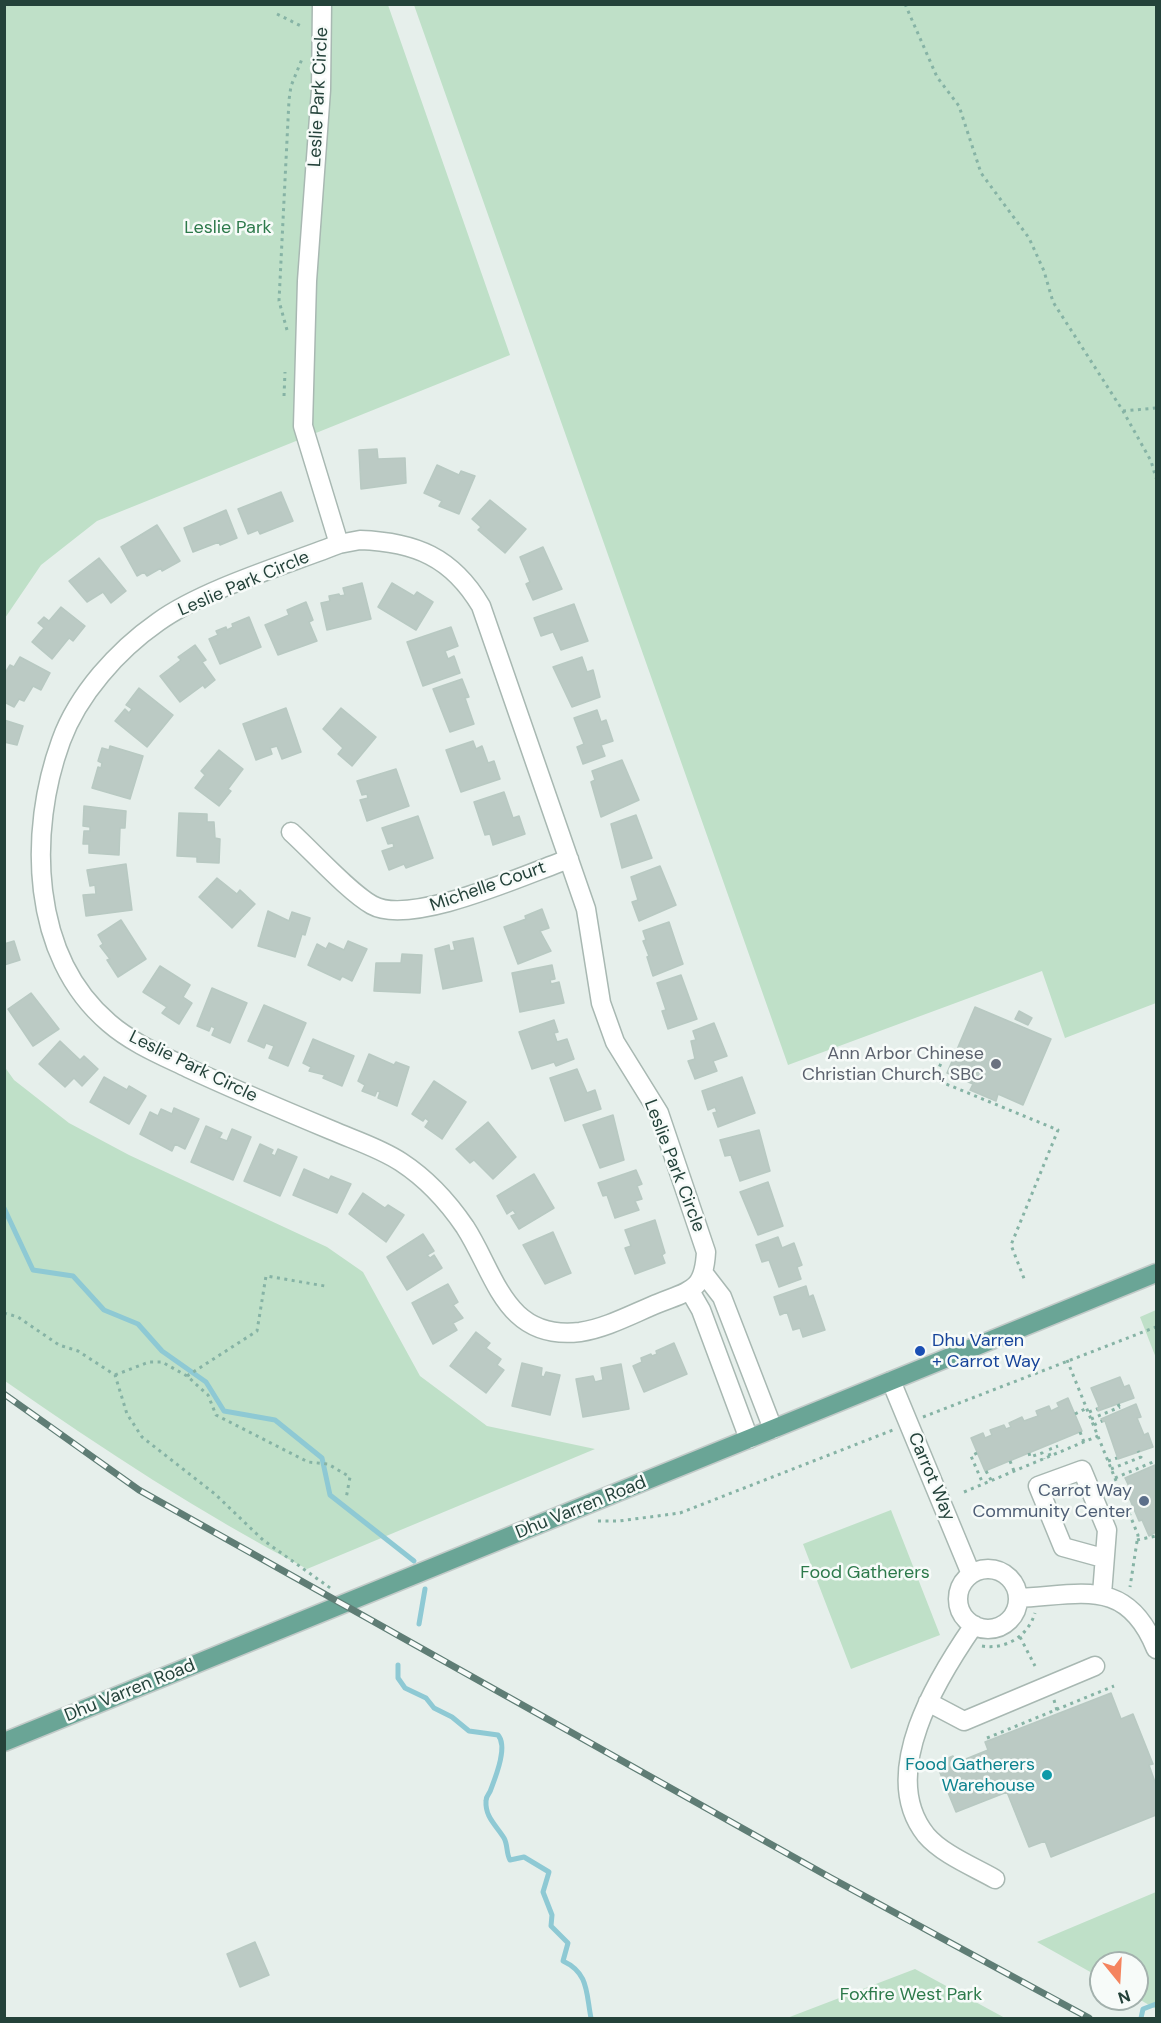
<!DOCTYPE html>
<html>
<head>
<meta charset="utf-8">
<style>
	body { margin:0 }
	#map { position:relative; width:1161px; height:2023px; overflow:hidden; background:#e6efeb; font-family:"DM Sans",sans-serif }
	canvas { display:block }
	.frame { position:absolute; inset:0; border:6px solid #24423a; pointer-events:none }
	.north { position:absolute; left:1089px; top:1951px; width:60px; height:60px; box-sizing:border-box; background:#f7fbf9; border:2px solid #a3b1ad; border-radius:50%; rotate:162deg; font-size:16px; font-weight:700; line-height:24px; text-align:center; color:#24423a }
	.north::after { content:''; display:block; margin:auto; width:21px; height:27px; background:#f4845f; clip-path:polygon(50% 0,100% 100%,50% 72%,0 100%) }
</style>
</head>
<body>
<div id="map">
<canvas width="1161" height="2023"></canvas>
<div class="frame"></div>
<div class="north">N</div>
</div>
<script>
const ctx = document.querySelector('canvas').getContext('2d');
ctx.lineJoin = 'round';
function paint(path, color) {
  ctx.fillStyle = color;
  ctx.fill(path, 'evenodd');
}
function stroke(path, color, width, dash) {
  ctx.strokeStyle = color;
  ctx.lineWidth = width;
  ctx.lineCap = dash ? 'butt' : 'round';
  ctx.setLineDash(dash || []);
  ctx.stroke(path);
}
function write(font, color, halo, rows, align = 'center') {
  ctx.font = font + ' "DM Sans",sans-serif';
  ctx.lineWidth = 5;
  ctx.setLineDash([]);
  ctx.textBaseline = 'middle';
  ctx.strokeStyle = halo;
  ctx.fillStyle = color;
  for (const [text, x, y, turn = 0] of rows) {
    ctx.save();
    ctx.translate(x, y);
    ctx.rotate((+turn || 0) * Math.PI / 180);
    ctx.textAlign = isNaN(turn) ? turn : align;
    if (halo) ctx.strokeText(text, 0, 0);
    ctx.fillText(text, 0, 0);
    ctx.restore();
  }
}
paint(new Path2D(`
	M5 5H388L510 355 97 521 41 565 5 618Z
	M414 5H1156V1003L1065 1038 1042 971 788 1065Z
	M4 1066 14 1080 69 1123 129 1155 327 1247 363 1272 420 1376 487 1426 595 1449 307 1569C202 1514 102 1449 5 1381Z
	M1156 1310V1358L1140 1317Z
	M891 1510 940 1635 851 1669 803 1544Z
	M1156 1892V2009L1137 1998V1963H1101V1978L1037 1942Z
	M915 1969 1005 2018H787Z`), '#bfe0c8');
stroke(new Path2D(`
	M4 1208 33 1270 73 1276 104 1310 138 1324 162 1351 206 1382 224 1411 275 1420 322 1458 330 1495 414 1561
	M419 1624 425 1589
	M398 1665V1678L405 1688 426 1698 434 1708 452 1717 469 1731 498 1735C508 1746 496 1776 491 1789 490 1794 486 1795 486 1801 485 1817 496 1825 504 1838 508 1845 506 1853 510 1860L524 1857 549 1872 543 1892 552 1915 551 1926 568 1943 563 1961C589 1973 586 1993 591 2018
	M1141 2018 1143 2009 1156 2004`), '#8ec9d4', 5);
const building = new Path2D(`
	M377 449 378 459 405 458 406 483 361 489 359 450Z
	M437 465 459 475 461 471 475 476 459 514 439 506 442 501 424 493Z
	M281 492 293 521 260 534 258 530 248 534 238 509Z
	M490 500 526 529 505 553 478 530 481 527 472 519Z
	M226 510 237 538 220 545 219 542 193 552 184 528Z
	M157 525 180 561 162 571 161 568 147 576 144 572 137 576 121 547Z
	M543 547 562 589 533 600 526 584 530 582 520 557Z
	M99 558 126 591 111 603 103 592 87 602 69 581Z
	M362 583 371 619 327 630 321 603 330 601 329 596 339 594 340 596 345 595 343 588Z
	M392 583 414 596 417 592 433 602 416 630 378 607Z
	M306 602 313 620 309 622 317 641 278 655 265 625 289 615 287 610Z
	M574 604 588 641 561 650 553 632 541 636 534 618Z
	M61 607 85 626 73 641 69 638 52 659 32 642 44 628 38 623 44 617 49 621Z
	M249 617 261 647 220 664 209 639 218 635 216 631 226 627 227 630 233 627 232 624Z
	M451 627 458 646 445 651 448 659 454 656 460 673 423 686 407 642Z
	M195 645 206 660 202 662 215 680 205 688 203 685 180 702 160 676 181 660 178 657Z
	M20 657 50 673 41 690 33 686 24 701 19 699 14 707 4 702V675L10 665 14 667Z
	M582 657 587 672 593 670 600 697 572 707 553 667Z
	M462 679 469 697 465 698 474 724 450 732 433 689Z
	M139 688 173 715 147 747 115 721 125 709 129 713 132 709 126 705Z
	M286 708 301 752 282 759 277 746 270 748 272 754 256 760 243 724Z
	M341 708 376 737 352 766 338 754 343 748 323 729Z
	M597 710 601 722 606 720 613 741 601 745 605 756 583 764 577 747 584 744 574 718Z
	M4 720 23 726 17 745 4 742Z
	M473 741 476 749 482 746 488 763 494 761 500 779 461 792 446 750Z
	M110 746 143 756 130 799 92 788 98 767 101 768 102 763 98 761 102 748 109 750Z
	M219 750 243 769 228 789 231 791 219 806 195 788 205 775 201 771Z
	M622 760 639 800 601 817 591 782 595 780 592 771Z
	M396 769 409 806 367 821 360 800 368 798 367 794 362 795 357 781Z
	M504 792 513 818 519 816 525 834 493 845 490 834 485 835 474 802Z
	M84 806 126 811 125 828H120L119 855 89 853V844H83L84 831H90V827L83 826Z
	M179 813 207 814V822H214L215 838 220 839 219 863 197 862V857L177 856Z
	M636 815 652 858 622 868 611 824Z
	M418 816 433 858 406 868 404 864 389 870 382 851 394 847 393 843 388 844 382 828Z
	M126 864 132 910 86 916 83 895 96 894 95 885 90 886 87 870Z
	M660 866 676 905 639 921 632 902 638 900 631 877Z
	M217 878 237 894 240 890 255 904 232 928 199 897Z
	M542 909 549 928 540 931 551 951 518 964 504 927 526 919 525 916Z
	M268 911 289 921 292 912 310 918 305 935 302 934 295 957 258 946Z
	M121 920 146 959 118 977 107 960 110 959 100 946 103 944 98 935Z
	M669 922 683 964 653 976 647 957 649 956 643 941 646 940 643 931Z
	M473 938 482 981 443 989 435 949 449 945 450 951 455 950 453 942Z
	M14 941 20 960 4 965V944Z
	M348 941 367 949 352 981 342 976 340 980 308 965 317 944 326 949 329 943 344 950Z
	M402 954 422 955 420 993 374 991 376 963H401Z
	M552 965 555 979 550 980 551 984 559 982 564 1003 520 1012 512 973Z
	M160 966 190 985 183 997 192 1003 179 1024 162 1013 167 1007 143 992Z
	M681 975 697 1019 668 1029 662 1011 666 1010 657 983Z
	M212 988 247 1003 230 1043 212 1035 215 1028 211 1026 209 1031 197 1026Z
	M31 993 59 1029 33 1046 8 1009Z
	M264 1005 306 1023 288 1066 269 1058 274 1046 266 1043 264 1048 248 1041Z
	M975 1007 1051 1039 1023 1105 998 1094 996 1101 970 1090 973 1084 947 1073Z
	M1019 1011 1032 1018 1028 1025 1015 1019Z
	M554 1020 558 1032 554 1033 557 1042 567 1039 574 1059 556 1066 554 1062 532 1069 519 1032Z
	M714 1023 727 1056 713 1061 717 1071 695 1079 688 1061 695 1059 691 1041 696 1040 693 1031Z
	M313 1039 354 1056 342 1086 323 1078 325 1075 309 1071 311 1067 303 1063Z
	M60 1041 80 1060 84 1056 98 1069 82 1086 74 1078 65 1087 39 1064Z
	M369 1054 394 1065 396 1062 409 1067 397 1106 378 1098 380 1092 377 1091 375 1096 362 1091 365 1085 358 1081Z
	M577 1069 587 1093 595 1090 601 1109 565 1121 550 1078Z
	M104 1077 127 1090 129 1086 146 1096 129 1124 90 1102Z
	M742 1077 755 1113 718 1127 713 1113 717 1112 715 1107 708 1110 702 1091Z
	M434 1081 466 1102 442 1139 425 1127 429 1121 425 1118 423 1121 412 1114Z
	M174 1108 199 1119 185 1149 175 1144 172 1151 140 1134 150 1112 158 1116 161 1109 172 1114Z
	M613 1115 624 1160 600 1168 583 1125Z
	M488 1122 516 1157 493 1179 474 1160 470 1163 456 1149Z
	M206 1126 222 1133 219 1138 227 1141 232 1129 251 1137 233 1180 191 1162Z
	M759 1130 770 1171 740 1181 731 1155 725 1156 720 1140Z
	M260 1144 273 1150 271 1154 275 1156 278 1149 297 1157 280 1196 244 1181Z
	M304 1169 329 1180 331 1176 351 1184 337 1213 293 1195Z
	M636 1170 642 1184 637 1186 642 1199 635 1201 639 1210 615 1218 607 1195 603 1196 598 1183Z
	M534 1174 554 1208 519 1229 511 1216 516 1214 513 1210 507 1214 497 1196Z
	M768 1182 783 1226 758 1235 740 1192Z
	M363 1193 385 1208 388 1205 404 1215 386 1242 349 1214Z
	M655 1220 665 1253 662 1255 665 1263 635 1274 625 1248 631 1246 625 1230Z
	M553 1232 571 1273 545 1284 523 1245Z
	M423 1234 434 1251 427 1255 430 1258 434 1255 442 1268 407 1290 387 1257Z
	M778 1237 782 1248 794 1243 802 1265 797 1267 801 1279 779 1287 769 1260 762 1262 756 1245Z
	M448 1284 458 1302 453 1305 463 1318 453 1323 457 1330 433 1344 412 1303Z
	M806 1286 809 1297 813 1295 825 1330 803 1337 800 1328 793 1330 787 1312 780 1315 774 1297Z
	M476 1332 490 1343 486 1348 501 1359 497 1365 504 1370 486 1393 450 1366Z
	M674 1343 687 1374 644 1392 633 1366 642 1362 641 1358 651 1354 652 1356 657 1354 656 1351Z
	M522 1363 542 1368 541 1376 544 1377 546 1372 560 1375 550 1415 512 1406Z
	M621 1364 629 1409 583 1417 576 1379 593 1376 595 1382 603 1380 601 1368Z
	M1120 1377 1124 1387 1129 1385 1134 1398 1098 1411 1097 1408 1099 1407 1091 1388Z
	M1068 1398 1082 1431 985 1471 971 1438 983 1433 985 1438 992 1435 990 1430 1004 1425 1006 1429 1011 1427 1009 1423 1022 1417 1024 1421 1038 1416 1036 1411 1049 1406 1051 1411 1059 1407 1057 1403Z
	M1136 1404 1141 1417 1137 1418 1144 1435 1148 1433 1153 1447 1118 1459 1105 1421 1102 1422 1101 1419Z
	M1155 1465 1156 1532 1149 1536 1142 1520 1139 1521 1128 1495 1132 1493 1125 1478Z
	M1111 1693 1121 1719 1133 1714 1153 1764 1149 1765 1156 1785V1815L1051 1857 1045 1841 1029 1847 1007 1792 956 1812 936 1763 953 1756 956 1763 988 1750 985 1742Z
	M255 1942 269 1975 240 1987 227 1954Z`);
paint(building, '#bbcac4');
stroke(building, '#b8c9c2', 1.5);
const minor = new Path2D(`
	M322 4 321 90 307 281 303 426 339 544
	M360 540C415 542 452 557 481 606L586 909 601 1003 615 1042 659 1113 706 1252C704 1290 692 1290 659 1303 634 1313 607 1328 580 1332 505 1341 496 1275 465 1227 448 1202 427 1179 401 1162 380 1148 354 1140 331 1130 283 1110 235 1090 188 1068 161 1055 132 1043 109 1023 30 956 28 831 61 741 78 694 118 650 158 622 204 589 285 565 339 544Z
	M291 832C312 851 349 892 372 905 411 927 526 874 569 859
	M705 1275 722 1297 773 1429
	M690 1291 701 1310 749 1439
	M891 1381 971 1574
	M958 1599a30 30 0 1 1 60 0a30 30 0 1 1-60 0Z
	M1102 1594 1107 1530 1082 1470 1038 1486 1063 1547 1103 1558
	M1018 1598C1082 1595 1127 1577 1156 1649
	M974 1625C938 1677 877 1774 926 1835 942 1854 974 1867 995 1879
	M928 1702 964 1721 1095 1666`);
const major = new Path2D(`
	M4 1742 1156 1273`);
stroke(minor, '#a8b8b2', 21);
stroke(major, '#c2cac8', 21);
stroke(new Path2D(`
	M905 4 937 77 959 106 981 173 1029 238 1044 271 1053 302 1123 411 1151 461 1156 478
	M277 14 303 27
	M287 330 279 301 289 100 291 86 302 59
	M284 396 285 372
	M1123 411 1156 408
	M955 1055 946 1052 934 1079 1058 1130 1011 1245 1025 1281
	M4 1313 18 1317 59 1345 78 1351 115 1375 127 1414 142 1437 215 1494 263 1540 333 1590
	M1067 1360 1138 1535 1130 1587
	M115 1375 149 1362H162L187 1376 208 1395 216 1415 308 1462 328 1464 350 1477 346 1499
	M187 1376 257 1331 266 1276 325 1286
	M1118 1404 1121 1410
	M1089 1412 1097 1409
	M1075 1414 1087 1408
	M923 1417 1156 1327
	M1091 1419 1120 1407
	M1094 1425 1102 1421
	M1080 1432 1084 1442
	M977 1453 971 1456 983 1484
	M1029 1453 1030 1457 1042 1453 1044 1459
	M1050 1456 1048 1450 1058 1446
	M1010 1461 1014 1471
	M1108 1461 1117 1458
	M1111 1469 1141 1457 1138 1451
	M986 1471 991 1480
	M1115 1478 1153 1462 1154 1465
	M964 1492 1098 1436
	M598 1521H619L680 1513 893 1430
	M1137 1540 1156 1536
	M1020 1637 1035 1666
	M982 1646C1006 1650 1028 1636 1035 1613
	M1054 1700 1058 1714
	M987 1738 1114 1686`), '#86b3a5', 3, [3, 4.5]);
stroke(minor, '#fff', 18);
stroke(major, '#6aa596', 18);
const rail = new Path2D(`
	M4 1394 139 1490 831 1878 1089 2018`);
stroke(rail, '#5f7d75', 7);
stroke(rail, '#f7fbf9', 4.5, [14]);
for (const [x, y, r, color] of [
	[996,1064,6,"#6b7280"],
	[920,1351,6,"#1a4fb4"],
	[1144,1501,6,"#5c6f8a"],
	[1047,1775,6,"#0f9aa8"]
]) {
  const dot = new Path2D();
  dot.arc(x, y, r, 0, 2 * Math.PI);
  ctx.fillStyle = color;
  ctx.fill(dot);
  stroke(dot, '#f7fbf9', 2);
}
write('18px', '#24423a', '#f7fbf9', [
	["Leslie Park Circle",319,97,-87],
	["Leslie Park Circle",244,584,-23],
	["Michelle Court",488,887,-19],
	["Leslie Park Circle",193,1067,26],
	["Leslie Park Circle",674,1166,69],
	["Carrot Way",931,1477,67],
	["Dhu Varren Road",581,1508,-22],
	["Dhu Varren Road",130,1691,-22]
]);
write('18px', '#2d7a4b', '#f7fbf9', [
	["Leslie Park",228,228],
	["Food Gatherers",865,1573],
	["Foxfire West Park",911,1995]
]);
write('18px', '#5b616d', '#f7fbf9', [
	["Ann Arbor Chinese",984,1054],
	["Christian Church, SBC",984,1075]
], 'right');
write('18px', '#164399', '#f7fbf9', [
	["Dhu Varren",932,1341],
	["+ Carrot Way",932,1362]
], 'left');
write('18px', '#4e5e75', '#f7fbf9', [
	["Carrot Way",1132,1491],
	["Community Center",1132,1512]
], 'right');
write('18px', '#0d838f', '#f7fbf9', [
	["Food Gatherers",1035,1765],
	["Warehouse",1035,1786]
], 'right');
</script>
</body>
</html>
